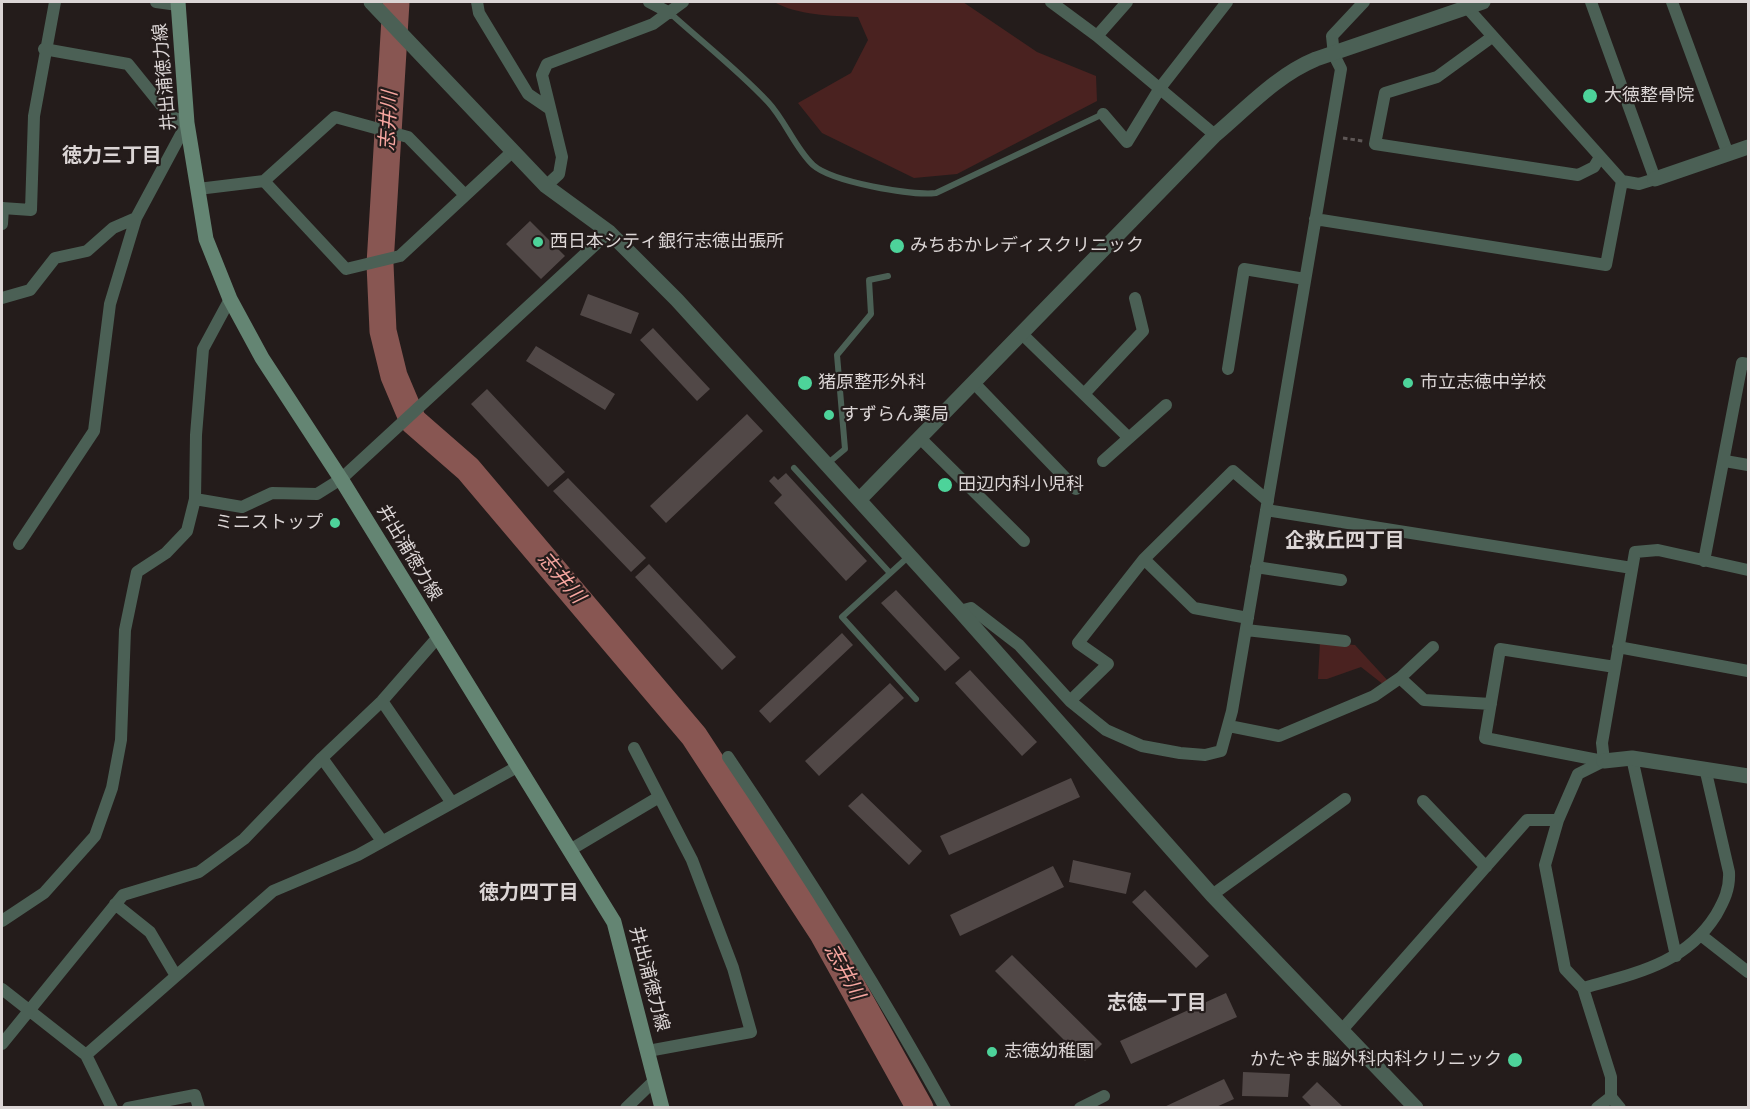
<!DOCTYPE html>
<html>
<head>
<meta charset="utf-8">
<style>
	body { margin:0 }
	#map { position:relative; width:1750px; height:1109px; overflow:hidden; background:#241c1b; font-family:"PT Sans Narrow",sans-serif }
	canvas { display:block }
	.frame { position:absolute; inset:0; border:3px solid #dbd5d5; pointer-events:none }
</style>
</head>
<body>
<div id="map">
<canvas width="1750" height="1109"></canvas>
<div class="frame"></div>
</div>
<script>
const ctx = document.querySelector('canvas').getContext('2d');
ctx.lineJoin = 'round';
function paint(path, color) {
  ctx.fillStyle = color;
  ctx.fill(path, 'evenodd');
}
function stroke(path, color, width, dash) {
  ctx.strokeStyle = color;
  ctx.lineWidth = width;
  ctx.lineCap = dash ? 'butt' : 'round';
  ctx.setLineDash(dash || []);
  ctx.stroke(path);
}
function write(font, color, halo, rows, align = 'center') {
  ctx.font = font + ' "PT Sans Narrow","Noto Sans JP",sans-serif';
  ctx.lineWidth = 4.5;
  ctx.setLineDash([]);
  ctx.textBaseline = 'middle';
  ctx.strokeStyle = halo;
  ctx.fillStyle = color;
  for (const [text, x, y, turn = 0] of rows) {
    ctx.save();
    ctx.translate(x, y);
    ctx.rotate((+turn || 0) * Math.PI / 180);
    ctx.textAlign = isNaN(turn) ? turn : align;
    if (halo) ctx.strokeText(text, 0, 0);
    ctx.fillText(text, 0, 0);
    ctx.restore();
  }
}
paint(new Path2D(`
	M774 2H963L1037 52 1096 76 1097 101 957 174 914 178 822 133 798 103 851 73 868 40 858 17C832 16 797 15 774 2Z
	M1320 642 1355 645 1389 682 1384 685 1361 667 1327 679H1318Z`), '#4a2220');
stroke(new Path2D(`
	M396 2 380 264 383 331 394 376 413 421 468 469 694 736 822 932 920 1108`), '#885652', 27);
paint(new Path2D(`
	M530 221 565 256 541 279 506 244Z
	M588 294 639 313 631 334 580 315Z
	M653 328 710 389 697 401 640 340Z
	M536 346 615 394 605 410 526 361Z
	M487 389 565 472 548 487 471 404Z
	M747 414 763 431 666 523 650 506Z
	M786 473 867 561 846 581 774 503 782 495 769 481 774 476 778 480Z
	M568 478 646 558 631 572 553 491Z
	M649 564 736 657 722 670 635 577Z
	M896 590 960 658 945 671 881 603Z
	M842 633 853 645 770 723 759 711Z
	M970 670 1037 742 1022 756 955 683Z
	M890 683 904 698 819 776 805 761Z
	M1071 778 1080 797 949 855 940 836Z
	M862 793 922 851 909 865 848 806Z
	M1073 860 1131 873 1126 894 1069 882Z
	M1053 866 1064 887 960 936 950 915Z
	M1145 890 1209 956 1196 968 1132 902Z
	M1012 955 1102 1044 1085 1061 995 971Z
	M1226 993 1237 1017 1131 1064 1120 1041Z
	M1243 1072 1290 1074 1288 1097 1242 1096Z
	M1224 1079 1234 1099 1214 1108H1162Z
	M1317 1082 1344 1108H1313L1302 1097Z`), '#514847');
stroke(new Path2D(`
	M1343 138 1363 141`), '#5e5756', 3, [4.5, 3]);
stroke(new Path2D(`
	M670 13C702 42 738 70 768 102 785 120 795 148 813 165 832 182 912 196 936 193L1103 114
	M827 464 845 449 837 355 871 314 869 280 888 276
	M794 468 890 573
	M908 557 842 617 916 699`), '#4b6055', 6);
stroke(new Path2D(`
	M156 2 178 5
	M477 2 479 13 528 94 550 109
	M649 2 670 13
	M1051 2 1097 36 1215 135
	M1672 2 1728 154
	M1463 3 1622 181 1639 184 1655 179 1591 2
	M1097 36 1127 2
	M1492 37 1437 77 1385 93 1375 144 1578 175 1594 167 1600 157
	M1103 114 1127 142 1160 88 1227 2
	M264 181 335 117 408 137 465 195
	M546 186 559 174 562 157 542 75 547 64 653 24 683 2
	M198 189 264 181 346 269 400 256 513 151
	M2 208 31 210 34 116 55 2
	M1315 219 1606 265 1622 181
	M2 224 3 208
	M2 298 30 290 55 258 87 251 113 228 136 218
	M1022 334 1129 438
	M1228 369 1244 269 1305 279
	M974 383 1076 489
	M1084 394 1143 331 1135 298
	M920 438 1024 541
	M1103 461 1166 405
	M1725 461 1748 465
	M195 499 242 507 272 493 317 494 341 479 609 232
	M1266 510 1632 568
	M19 544 94 431 110 304 136 218 187 123 170 116 128 64 44 49
	M1704 561 1742 363 1748 364
	M1256 567 1341 580
	M960 611 971 608 1019 645 1070 701 1106 730 1142 746 1180 753 1205 755 1221 751 1232 711 1341 69 1334 55 1332 36 1364 2
	M1248 618 1194 608 1144 559 1233 471 1268 501
	M1246 630 1345 641
	M1618 647 1748 671
	M1400 678 1424 700 1491 704
	M382 701 452 803
	M1070 701 1108 664 1078 643 1144 559
	M1229 726 1279 736 1374 696 1400 678 1433 647
	M634 748 692 860 733 968 751 1032 648 1051
	M728 757C805 871 878 987 945 1108
	M322 758 382 841
	M1632 758 1676 956
	M1603 761 1485 738 1500 649 1615 667
	M1604 761 1578 774 1558 820 1545 865 1565 969 1583 988 1611 1077V1097L1620 1108
	M1604 761 1602 743 1635 552 1658 550 1748 570
	M1423 801 1486 867
	M570 850 659 797
	M1212 895 1345 799
	M115 904 150 932 176 976
	M2 921 44 893 95 836 112 788 121 740 125 630 137 572 166 553 187 531 195 499 196 435 203 349 230 299
	M1702 936 1748 972
	M1583 988C1636 973 1685 964 1716 915 1724 901 1730 889 1729 872L1705 768
	M2 989 86 1055 112 1108
	M1341 1031 1527 820H1558
	M2 1044 123 895 199 872 244 839 322 758 382 701 438 637
	M86 1055 273 891 358 855 517 767
	M128 1108 195 1095 199 1108
	M626 1108 655 1080
	M1080 1108 1104 1096
	M1597 1108 1611 1097`), '#4b6055', 12);
stroke(new Path2D(`
	M371 2 546 186 609 232 677 300 960 611 1212 895 1416 1108
	M1655 179 1748 147
	M859 500 1215 135C1247 108 1277 75 1316 59L1483 2
	M1604 761 1632 758 1748 776`), '#4b6055', 15);
stroke(new Path2D(`
	M178 2 187 123 206 239 230 299 262 358 341 479 614 922 662 1108`), '#648573', 15);
for (const [x, y, r, color] of [
	[1590,96,8,"#4dd39a"],
	[538,242,6,"#4dd39a"],
	[897,246,8,"#4dd39a"],
	[805,383,8,"#4dd39a"],
	[1408,383,6,"#4dd39a"],
	[829,415,6,"#4dd39a"],
	[945,485,8,"#4dd39a"],
	[335,523,6,"#4dd39a"],
	[992,1052,6,"#4dd39a"],
	[1515,1060,8,"#4dd39a"]
]) {
  const dot = new Path2D();
  dot.arc(x, y, r, 0, 2 * Math.PI);
  ctx.fillStyle = color;
  ctx.fill(dot);
  stroke(dot, '#241c1b', 2);
}
write('18px', '#dbd5d5', '#241c1b', [
	["井出浦徳力線",165,77,-95],
	["井出浦徳力線",409,553,59],
	["井出浦徳力線",649,979,75]
]);
write('18px', '#dbd5d5', '#241c1b', [
	["大徳整骨院",1604,96],
	["西日本シティ銀行志徳出張所",550,242],
	["みちおかレディスクリニック",910,246],
	["猪原整形外科",818,383],
	["市立志徳中学校",1420,383],
	["すずらん薬局",841,415],
	["田辺内科小児科",958,485],
	["ミニストップ",323,523,"right"],
	["志徳幼稚園",1004,1052],
	["かたやま脳外科内科クリニック",1502,1060,"right"]
], 'left');
write('italic 20px', '#f7a6a0', '#241c1b', [
	["志井川",389,121,-87],
	["志井川",561,578,50],
	["志井川",844,972,61]
]);
write('bold 20px', '#dbd5d5', '#241c1b', [
	["徳力三丁目",112,156],
	["企救丘四丁目",1345,541],
	["徳力四丁目",529,893],
	["志徳一丁目",1157,1003]
]);
</script>
</body>
</html>
